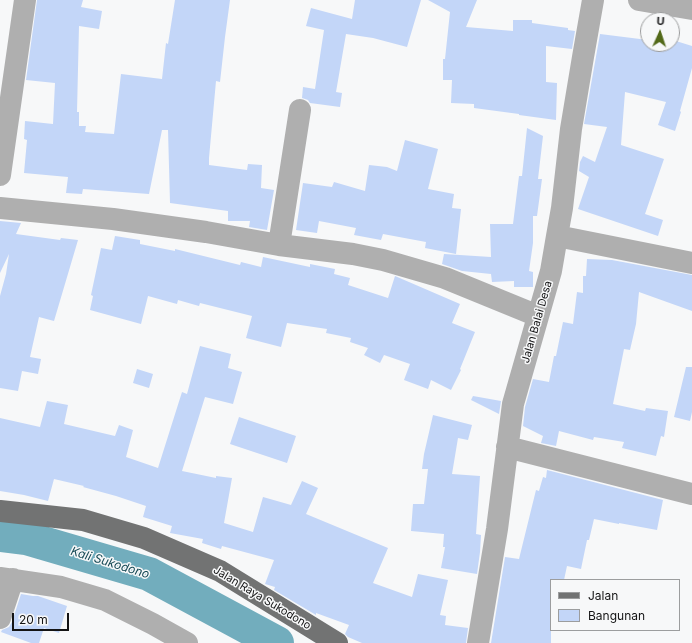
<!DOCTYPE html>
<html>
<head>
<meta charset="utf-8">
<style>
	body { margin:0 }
	#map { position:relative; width:692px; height:643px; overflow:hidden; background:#f7f8f9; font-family:Inter,sans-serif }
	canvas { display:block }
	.legend { position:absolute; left:550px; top:579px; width:130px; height:52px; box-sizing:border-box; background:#f7f8f9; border:1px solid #9c9d9e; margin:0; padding:5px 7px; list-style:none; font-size:12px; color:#141415 }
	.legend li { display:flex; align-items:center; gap:8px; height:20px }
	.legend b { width:20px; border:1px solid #9c9d9e }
	.north { position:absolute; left:640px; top:12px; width:40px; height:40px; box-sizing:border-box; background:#f7f8f9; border:1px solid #9c9d9e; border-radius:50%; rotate:3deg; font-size:11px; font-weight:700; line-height:16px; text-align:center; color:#141415 }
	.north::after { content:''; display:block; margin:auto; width:14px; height:18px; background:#526919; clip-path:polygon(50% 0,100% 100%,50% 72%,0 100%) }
	.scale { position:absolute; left:12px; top:613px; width:57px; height:18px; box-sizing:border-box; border:2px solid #141415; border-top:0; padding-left:5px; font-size:12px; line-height:14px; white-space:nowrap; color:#141415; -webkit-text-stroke:3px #f7f8f9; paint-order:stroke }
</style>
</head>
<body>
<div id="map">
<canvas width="692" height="643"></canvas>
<ul class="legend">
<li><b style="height:5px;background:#727373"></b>Jalan</li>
<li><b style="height:11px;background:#c3d6f8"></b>Bangunan</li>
</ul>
<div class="north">U</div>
<div class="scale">20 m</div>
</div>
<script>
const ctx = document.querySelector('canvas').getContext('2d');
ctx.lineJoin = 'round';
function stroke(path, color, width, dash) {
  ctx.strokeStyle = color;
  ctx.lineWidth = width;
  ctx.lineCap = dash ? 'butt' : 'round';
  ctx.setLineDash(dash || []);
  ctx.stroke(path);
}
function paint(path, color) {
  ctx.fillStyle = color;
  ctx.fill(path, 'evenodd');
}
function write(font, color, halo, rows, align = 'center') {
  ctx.font = font + ' Inter,sans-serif';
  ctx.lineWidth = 3;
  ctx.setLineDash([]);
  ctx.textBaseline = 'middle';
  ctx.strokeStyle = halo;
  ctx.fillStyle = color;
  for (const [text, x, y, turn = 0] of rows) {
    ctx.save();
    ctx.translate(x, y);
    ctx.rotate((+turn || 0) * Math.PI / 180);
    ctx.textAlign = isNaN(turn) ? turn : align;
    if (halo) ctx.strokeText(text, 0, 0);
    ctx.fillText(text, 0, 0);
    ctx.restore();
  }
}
stroke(new Path2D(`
	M0 535 26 538 149 574 277 643`), '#72adbd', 34);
paint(new Path2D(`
	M37 0H83L81 7 102 11 99 29 79 26 77 112H79V126H86L85 132 114 134 121 74 162 79 166 43 168 44 175 0H230L225 37 220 82 216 81 209 158V165L247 170 248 164 262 165 261 188 274 190 267 230 249 227 250 221H228V211L170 203 168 130H162L149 194 109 191 83 189 82 194 66 193 68 177 24 173 27 140 24 139 25 121 53 124 55 83 26 80Z
	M355 0H421L407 47 373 38 346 34 336 92 342 93 340 107 310 103 308 100 302 98 303 87 315 89 324 30 306 26 311 8 352 19Z
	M428 0H477L466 27 513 31V20H532V23L568 28V30L575 31 572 49 546 46V82L557 83 556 120 519 115V114L474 108V104L451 103 452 80H443V59H445L450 12Z
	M600 34 648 40V44H675L676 41 692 46V68L680 111 681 112 675 131 658 125 666 102 625 92 621 145 664 159 645 214 663 220 658 236 578 209 589 177 579 171 580 162 583 156 595 162 607 127 584 124Z
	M527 128 543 136 538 179H542L537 216H533V243L529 271 533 272V287H514V281L492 282 491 274 462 271 442 264 444 254 491 257 490 224H513L519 176H522Z
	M405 140 438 149 428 189 454 194 452 208 461 209 456 254 425 248 426 242 383 234 381 240 354 235 356 228 319 221 317 233 296 230 303 183 332 187 334 182 365 191 369 165 387 167 397 171Z
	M0 221 21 223 16 234 60 240 61 238 78 240 54 321 39 317 30 357 41 359 38 374 22 371 18 391 0 388V296L6 274 9 254 0 273Z
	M115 236 140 240V244L175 251V249L240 265 241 262 261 267 263 257 310 267V264L335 269 334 274 350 278 348 285 388 298 395 276 402 279 460 304 452 323 475 332 460 369 461 370 451 390 431 380 428 389 404 380 410 364 384 355 380 363 364 355 368 348 350 342 351 338 326 333 327 329 287 323 281 347 246 338 252 316 200 303 199 306 178 300 177 304 148 296 141 324 90 310 93 296 91 295 101 248 112 250Z
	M587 259 612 260 692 275V311L639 292 636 324 630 350 624 349 613 404 645 411 646 408 668 411 664 437 661 436 656 456 622 448 624 442 594 437 593 440 559 431 556 446 541 443 543 436 523 426 525 407 533 379 549 382 554 356H556L563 322 573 324 577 292 583 293V276H586Z
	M200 346 231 354 228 368 242 372 233 404 205 397 182 471 216 478V476L232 478 224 523 253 532 263 497 291 505 302 481 318 488 306 514 388 548 373 583 412 597 418 574 448 580 440 615 446 616 445 625 468 628 466 643H362L348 637 345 634 349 625 316 613V615L274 590 275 587 265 584 274 560 222 546 221 549 202 543 203 539 170 533 172 526 143 517 146 506 116 496 83 487 84 486 54 479 48 501 24 495 0 491V418L40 427 47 401 68 405 64 424 115 436 119 425 133 430 126 457 158 468 182 392 187 394Z
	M686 367H692V412L690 421 674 417Z
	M137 369 153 374 149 388 133 383Z
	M473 396 501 401 499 414 471 400Z
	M433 415 472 425 468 440 458 438 452 474 480 476 476 534 481 535 480 552 477 574 441 568 445 547H443L444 534 411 531 413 504H424L428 469H422L424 454Z
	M239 417 296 436 287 463 230 444Z
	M547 470 663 500 657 530 619 523V524L594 519 589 540H587L581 569 567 566 564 580H551V643H491L505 557 519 559 536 490 539 491 543 477 546 478Z
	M21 594 33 596H38L67 606 59 633 44 628 39 643H31L1 632 2 630 9 627 12 622Z`), '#c3d6f8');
stroke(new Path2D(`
	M639 0 692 9
	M0 175 25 0
	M0 208 113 219 206 232 279 245 353 254 383 260 445 278 538 316
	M557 236 692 263
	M279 245 300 110
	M507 447 692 494
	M0 578 61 587 105 600 153 624 187 643
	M0 618 13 579
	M478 643 497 529 513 404 551 271 557 236 562 208 571 129 583 57 593 0`), '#afafaf', 22);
stroke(new Path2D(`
	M0 511 83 520 144 538 220 571 337 643`), '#727373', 22);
write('11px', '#141415', '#f7f8f9', [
	["Jalan Balai Desa",537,322,-74],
	["Jalan Raya Sukodono",262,598,31]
]);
write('italic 12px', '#144854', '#f7f8f9', [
	["Kali Sukodono",110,563,17]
]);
</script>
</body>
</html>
